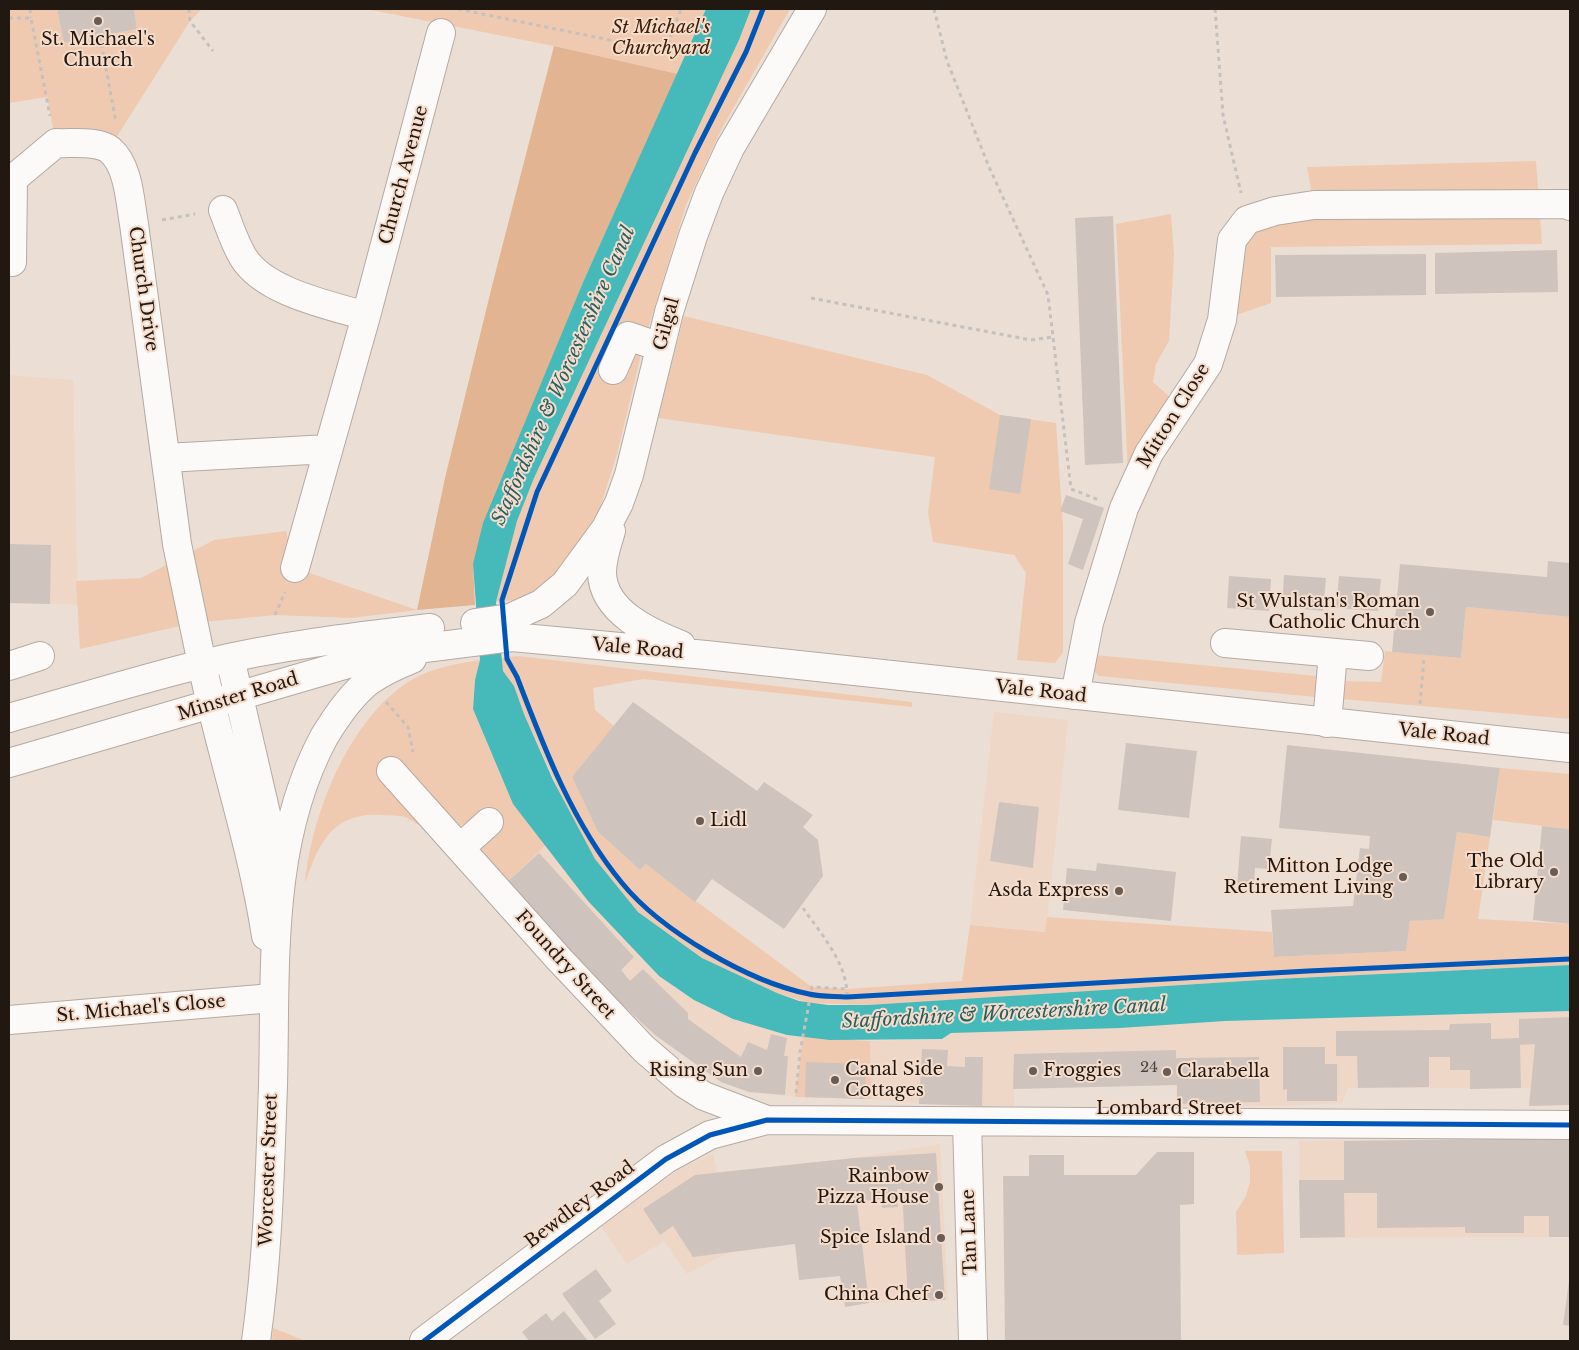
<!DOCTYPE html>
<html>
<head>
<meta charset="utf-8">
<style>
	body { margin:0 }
	#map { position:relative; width:1579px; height:1350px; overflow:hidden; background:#ebded5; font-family:"Libre Baskerville",serif }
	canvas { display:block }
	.frame { position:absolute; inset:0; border:10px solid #211812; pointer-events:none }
</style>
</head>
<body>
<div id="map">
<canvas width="1579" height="1350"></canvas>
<div class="frame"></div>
</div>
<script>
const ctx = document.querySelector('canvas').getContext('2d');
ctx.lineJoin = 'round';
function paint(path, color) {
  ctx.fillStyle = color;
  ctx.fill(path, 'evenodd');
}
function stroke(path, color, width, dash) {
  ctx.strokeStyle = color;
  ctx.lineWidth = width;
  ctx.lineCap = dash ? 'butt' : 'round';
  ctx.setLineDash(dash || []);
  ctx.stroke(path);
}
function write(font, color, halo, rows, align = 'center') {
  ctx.font = font + ' "Libre Baskerville",serif';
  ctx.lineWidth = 4;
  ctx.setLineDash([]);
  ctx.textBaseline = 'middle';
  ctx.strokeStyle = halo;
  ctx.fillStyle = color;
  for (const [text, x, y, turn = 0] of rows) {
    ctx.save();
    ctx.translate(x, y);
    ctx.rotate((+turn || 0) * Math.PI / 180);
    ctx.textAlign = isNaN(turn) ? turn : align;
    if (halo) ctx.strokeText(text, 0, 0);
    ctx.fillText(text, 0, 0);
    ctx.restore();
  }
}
paint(new Path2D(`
	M9 349H11L9 375 73 380 78 605 9 603Z
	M994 712 1068 720 1046 932 970 925Z
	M546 845 588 901 659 976 694 1000 733 1019 787 1035 803 1037 795 1097 749 1092 721 1082 655 1035 602 985 507 882Z
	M1570 1011V1105L1529 1106 1530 1088H1348L1342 1103 1283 1106H1177L1176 1085 1014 1089V1106L961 1107 871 1099 870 1041 942 1039 951 1033 1105 1028 1225 1021Z
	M1550 1138 1549 1237 1300 1238 1299 1141Z
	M940 1144 948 1300 869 1303 859 1237 732 1251 687 1274 664 1241 627 1264 601 1226 679 1169 713 1154 717 1172 854 1158Z`), '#efd7c8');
paint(new Path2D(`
	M9 9H57L64 43 137 29 134 9H202L190 21 109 149 56 143 47 97 9 103Z
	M366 9H706L678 74 554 46Z
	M751 9H790L723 126 686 205 644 342 617 454 598 514 575 554 544 588 522 599 496 602 517 520 534 478 739 40Z
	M1536 161 1542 244 1271 247V303L1222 320 1232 240 1314 205 1307 167Z
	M1171 214 1174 255 1169 341 1156 364 1153 382 1180 406 1129 495 1116 224Z
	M684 316 927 375 1000 415 1056 423 1063 526V652L1055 663 1017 660 1026 573 1014 555 933 542 928 513 935 457 658 418Z
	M286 531 295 568 417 610 351 618 275 615 193 623 80 649 76 581 141 578 214 540Z
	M1466 607 1570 617V719L1342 699 1341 681 1381 682 1385 651 1461 658Z
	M1095 655 1317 676 1321 678 1319 695 1315 697 1099 676 1093 670Z
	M518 656 912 702V707L643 679 593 688 595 710 615 727 572 777 598 832 640 870 646 864 812 987 847 989 962 981 970 925 1045 932 1047 917 1272 932 1274 957 1406 951 1410 921 1444 918 1457 832 1490 837 1478 919 1570 924V965L1276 979 868 1005 809 1003 777 993 702 958 638 912 595 859 571 817 524 714 514 686 503 671 501 658Z
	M480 660 475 680 473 709 513 804 546 845 507 882 479 849 504 825 490 808C483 813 476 821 468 824 461 826 430 827 422 826 416 825 411 819 405 817 398 815 389 816 382 815 333 811 318 844 305 884 311 816 348 721 408 682 430 668 455 664 480 660Z
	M1500 768 1570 774V829L1493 820Z
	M803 1037 870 1041 871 1099 795 1097Z
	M1245 1151H1282L1284 1253 1237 1255 1236 1212 1246 1196 1250 1182V1166Z
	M273 1328 303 1340 307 1341H272Z`), '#efcab0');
paint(new Path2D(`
	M554 46 678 74 584 280 473 564 475 605 417 610 445 478 493 282Z`), '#e2b492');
paint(new Path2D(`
	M706 9H751L739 40 534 478 517 521 496 602 503 671 514 686 524 714 553 780 595 859 638 912 702 958 777 993 799 1001 828 1005H868L1276 979 1570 965V1011L1225 1021 1120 1028 951 1033 942 1039 830 1040 787 1035 733 1019 694 1000 659 976 588 901 513 804 473 709 475 680 480 660 473 564 483 523 584 280Z`), '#46b9ba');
paint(new Path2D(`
	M57 9H134L137 29 64 43Z
	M1113 216 1123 463 1085 465 1075 218Z
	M1557 250 1558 292 1435 294V253Z
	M1426 254V295L1276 297 1275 255Z
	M1000 415 1031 419 1020 494 989 489Z
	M1066 495 1104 508 1083 570 1068 564 1083 519 1060 511Z
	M9 544 51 545 50 604 9 603Z
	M1548 561 1570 563V617L1466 607 1461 658 1392 652 1400 564 1547 577Z
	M1284 575 1326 578 1323 611 1282 607Z
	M1229 576 1271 579 1269 611 1227 608Z
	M1339 576 1381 579 1378 611 1336 608Z
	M633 702 757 791 764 782 813 815 803 827 818 840 823 876 784 929 712 879 695 902 646 864 640 870 598 832 572 777Z
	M1126 743 1197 751 1189 818 1118 810Z
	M1287 745 1500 768 1490 837 1457 832 1444 919 1410 921 1406 951 1274 957 1271 910 1353 906 1360 848 1369 849 1370 836 1279 828Z
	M999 802 1039 807 1033 868 990 861Z
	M1542 826 1570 829V924L1533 920Z
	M1241 836 1272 839 1269 869 1255 868 1254 887 1237 886Z
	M539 853 634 957 621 970 630 981 643 969 688 1013V1019L741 1057 748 1042 767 1050 771 1034 787 1038 784 1056H788L785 1095 749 1092 721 1082 655 1035 603 987 507 882Z
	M1097 863 1176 872 1171 921 1063 910 1067 868 1096 871Z
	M1570 1017V1105L1529 1106 1535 1044 1520 1045 1521 1088 1470 1089V1070H1450V1057H1429V1087L1358 1088 1357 1056H1336V1031L1449 1030 1450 1024 1491 1023V1039L1519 1038V1019Z
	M1283 1047H1325V1064H1337V1101H1287V1089L1283 1090Z
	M922 1049 948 1050 947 1066 965 1067V1057H983L982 1106 919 1104Z
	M1176 1050V1058L1259 1057 1260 1102 1177 1104V1085L1013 1089 1014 1054Z
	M806 1062 866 1064 865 1099 805 1097Z
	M1570 1138V1237H1549V1216H1524V1233H1465V1227L1377 1228V1193H1344L1345 1237 1300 1238 1299 1180H1344V1141Z
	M1157 1152H1194V1204L1180 1205 1181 1341H1005L1003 1176H1029V1155H1064V1175H1136Z
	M936 1153 945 1300 908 1302 902 1189H897L898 1207 882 1208 881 1199 857 1202 869 1303 845 1307 840 1276 799 1280 795 1244 693 1257 673 1226 660 1235 643 1209 695 1175 854 1158Z
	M596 1269 612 1291 599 1301 616 1324 595 1339 562 1294Z
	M1569 1281H1570V1326L1563 1325Z
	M564 1311 588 1341H529L522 1332 546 1313 552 1321Z`), '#cfc4bd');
const minor = new Path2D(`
	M223 210C229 225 234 242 243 257 264 292 329 305 366 316
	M12 262 13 179 56 143C71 144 97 140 110 150 129 166 130 202 134 224L177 544 202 664
	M613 370 628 336 660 347
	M166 458 328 449
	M295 568 366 316 441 33
	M1225 643 1369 656
	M9 666 40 656
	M1075 695 1089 623 1124 508 1149 453 1208 364 1222 320 1232 240 1247 220 1275 211 1314 205 1566 204 1570 206
	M1327 723 1333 653
	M391 771 559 959 644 1049 685 1084 704 1096 767 1120
	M460 848 489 822
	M9 1020 273 998
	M967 1122 973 1341
	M424 1341 666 1159 710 1135 767 1120 1570 1125`);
const major = new Path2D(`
	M611 531C607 544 602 558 602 573 603 612 650 633 681 645
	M475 623 510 618 541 604 565 584 606 528 619 503 629 475 669 312 693 236 709 193 730 148 812 9
	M230 658 267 818 276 871
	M202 664C221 755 252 844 266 936
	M9 718C73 700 137 680 202 664 277 646 353 637 430 628
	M9 763 385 653 512 637 706 655 1570 748
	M256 1341C268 1256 270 1170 273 1085 276 968 267 843 324 737 336 717 350 696 369 681 382 672 397 665 412 659`);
stroke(minor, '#b4aaa2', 30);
stroke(major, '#b4aaa2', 30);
stroke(new Path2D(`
	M30 9 31 18
	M189 9 190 21 213 51
	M458 9 659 50 668 44 681 9
	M934 9 947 61 989 167 1048 295 1071 489 1099 500
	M1215 9 1223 115 1241 193
	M9 18H31L50 116
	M100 36 116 122
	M162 220 195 214
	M811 298 1031 340 1052 337
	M275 615 285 592
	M386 702 408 727 413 752
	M1420 704 1424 659
	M803 908C821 934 848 964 847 997
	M796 1093 800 1052 812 987 847 989`), '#c5c1be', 3, [4, 4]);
stroke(minor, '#fcfaf9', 28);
stroke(major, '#fcfaf9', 28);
stroke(new Path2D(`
	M763 9 746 52 695 153 537 492 502 600 507 659 517 677C544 748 573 824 622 883 661 931 749 982 809 994 821 997 834 996 847 997L1308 971 1570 959
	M424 1341 666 1159 710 1135 767 1120 1570 1125`), '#0057b8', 5);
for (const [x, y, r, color] of [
	[98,21,5,"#685d56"],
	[1430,612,5,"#685d56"],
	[700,821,5,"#685d56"],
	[1554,872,5,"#685d56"],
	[1403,877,5,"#685d56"],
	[1119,891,5,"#685d56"],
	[758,1071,5,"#685d56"],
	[1033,1071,5,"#685d56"],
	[1167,1072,5,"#685d56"],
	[835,1080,5,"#685d56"],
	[939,1187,5,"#685d56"],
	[941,1238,5,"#685d56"],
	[939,1295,5,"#685d56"]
]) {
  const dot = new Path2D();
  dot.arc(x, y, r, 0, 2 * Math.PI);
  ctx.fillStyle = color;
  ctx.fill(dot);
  stroke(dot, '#f5dccb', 2);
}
write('15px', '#4c433d', null, [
	["24",1149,1068]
]);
write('italic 18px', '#3e2009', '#f5dccb', [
	["St Michael's",661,28],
	["Churchyard",661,49]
]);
write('18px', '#211812', '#f5dccb', [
	["St. Michael's",98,40,"center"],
	["Church",98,61,"center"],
	["St Wulstan's Roman",1420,602],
	["Catholic Church",1420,623],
	["Lidl",710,821,"left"],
	["The Old",1544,862],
	["Library",1544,883],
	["Mitton Lodge",1393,867],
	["Retirement Living",1393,888],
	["Asda Express",1109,891],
	["Canal Side",845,1070,"left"],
	["Cottages",845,1091,"left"],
	["Rising Sun",748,1071],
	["Froggies",1043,1071,"left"],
	["Clarabella",1177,1072,"left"],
	["Rainbow",929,1177],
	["Pizza House",929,1198],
	["Spice Island",931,1238],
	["China Chef",929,1295]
], 'right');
write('18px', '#211812', '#f5dccb', [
	["Church Avenue",404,175,-75],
	["Church Drive",143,289,82],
	["Gilgal",667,324,-75],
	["Mitton Close",1174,416,-58],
	["Vale Road",638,649,5],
	["Vale Road",1041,692,6],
	["Minster Road",238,697,-17],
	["Vale Road",1444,735,6],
	["Foundry Street",565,965,48],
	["St. Michael's Close",141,1009,-5],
	["Lombard Street",1169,1109],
	["Worcester Street",269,1170,-88],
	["Bewdley Road",580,1205,-37],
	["Tan Lane",970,1232,-92]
]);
write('italic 19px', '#275e60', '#f5dccb', [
	["Staffordshire & Worcestershire Canal",564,376,-66],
	["Staffordshire & Worcestershire Canal",1004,1014,-3]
]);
</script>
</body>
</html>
